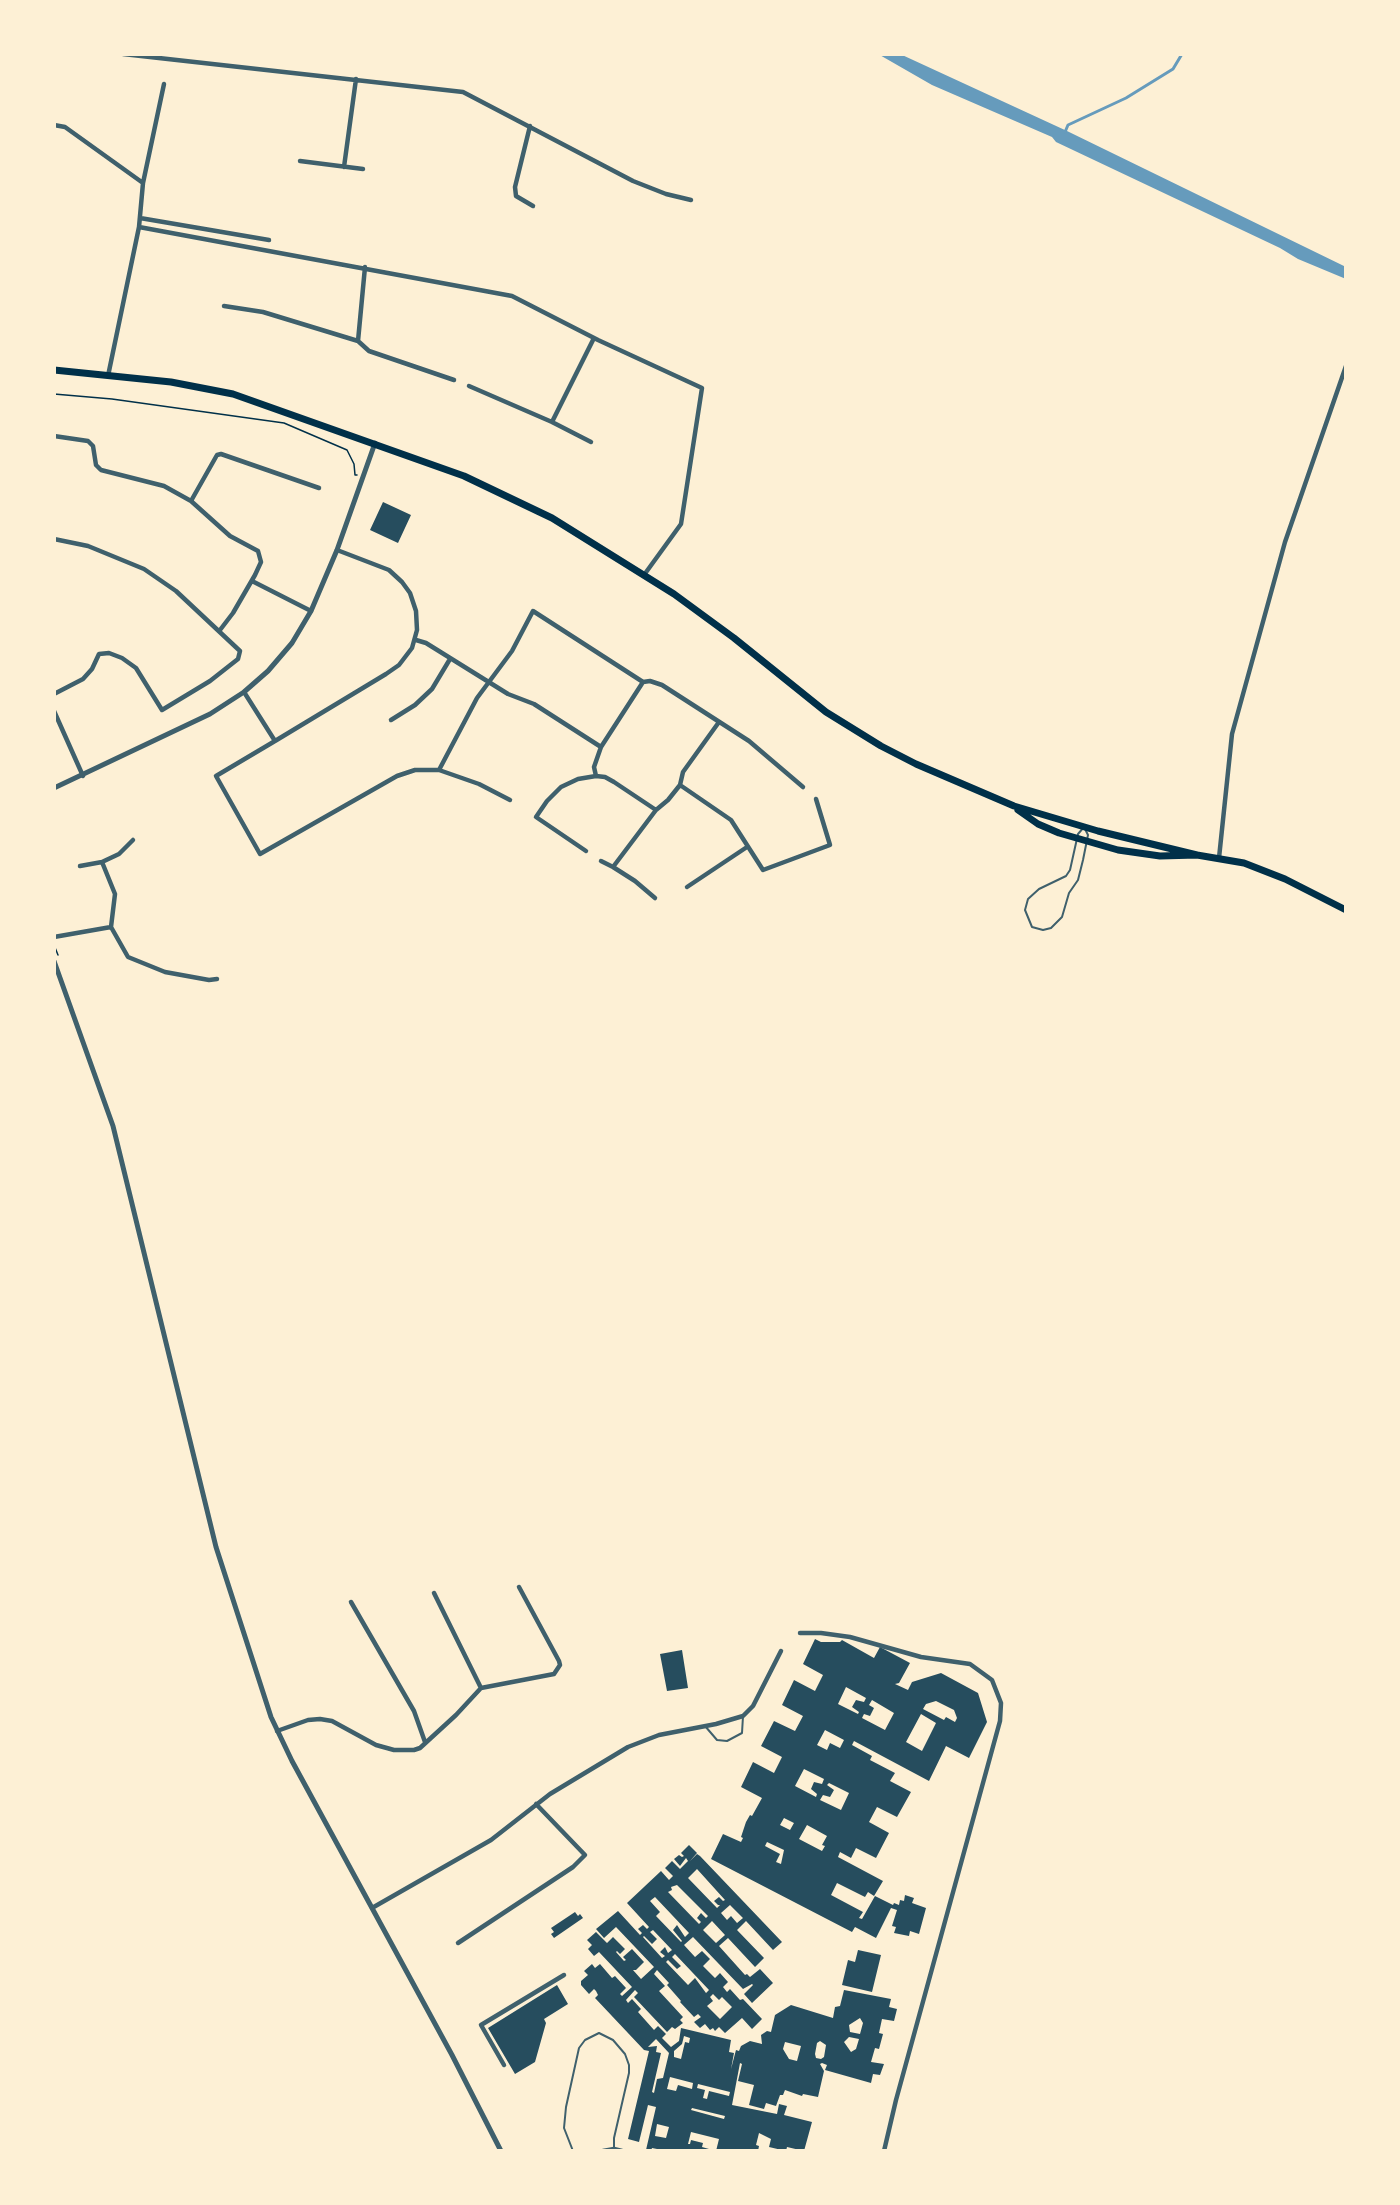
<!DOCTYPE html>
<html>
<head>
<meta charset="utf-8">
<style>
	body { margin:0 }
	#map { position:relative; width:1400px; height:2205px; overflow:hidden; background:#fdf0d5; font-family:Poppins,sans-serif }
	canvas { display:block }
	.frame { position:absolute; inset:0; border:56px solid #fdf0d5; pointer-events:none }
</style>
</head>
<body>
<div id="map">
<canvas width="1400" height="2205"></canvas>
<div class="frame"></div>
</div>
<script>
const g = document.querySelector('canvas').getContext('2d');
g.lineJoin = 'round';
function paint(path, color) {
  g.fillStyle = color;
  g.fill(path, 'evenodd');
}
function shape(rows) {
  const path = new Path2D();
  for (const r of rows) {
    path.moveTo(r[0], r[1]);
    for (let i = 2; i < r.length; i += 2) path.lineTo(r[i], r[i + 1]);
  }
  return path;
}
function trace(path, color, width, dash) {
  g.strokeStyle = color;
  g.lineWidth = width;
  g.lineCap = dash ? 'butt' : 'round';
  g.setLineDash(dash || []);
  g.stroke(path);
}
paint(shape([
	[878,54,900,54,1067,131,1346,267,1346,279,1298,259,1280,248,1056,142,1052,137,932,85]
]), '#669bbc');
trace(shape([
	[1065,132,1068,125,1126,98,1173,69,1182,54]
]), '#669bbc', 3);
paint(shape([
	[383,502,411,515,398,543,370,530],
	[815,1639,821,1642,840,1642,842,1640,874,1658,880,1647,910,1663,899,1683,895,1684,908,1690,912,1682,941,1673,978,1693,987,1722,969,1758,946,1746,929,1781,854,1741,852,1745,872,1756,870,1760,895,1773,890,1781,911,1792,897,1817,877,1807,869,1822,889,1833,876,1858,856,1848,851,1858,840,1852,838,1857,883,1881,874,1896,868,1892,865,1897,837,1883,831,1895,863,1912,859,1918,862,1919,875,1896,893,1905,894,1903,899,1905,900,1900,904,1901,905,1895,914,1898,912,1903,926,1908,919,1934,910,1931,909,1936,894,1933,896,1927,892,1926,897,1910,891,1908,876,1938,855,1927,852,1932,711,1859,723,1834,741,1842,743,1838,741,1837,746,1822,750,1815,752,1816,762,1798,741,1787,753,1762,774,1773,782,1757,761,1746,774,1721,795,1731,803,1716,782,1705,794,1680,815,1691,823,1675,803,1664],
	[846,1687,866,1698,864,1702,856,1700,852,1707,859,1712,858,1714,838,1704],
	[872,1700,894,1713,885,1730,862,1718,864,1714,870,1716,874,1708,869,1705],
	[936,1701,954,1710,957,1718,955,1722,946,1717,944,1720,923,1709,926,1704],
	[921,1714,936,1723,922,1751,906,1742],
	[825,1730,844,1740,840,1748,830,1743,827,1750,817,1745],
	[804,1769,824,1779,822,1784,814,1782,811,1789,817,1794,816,1797,795,1786],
	[829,1783,849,1793,841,1810,820,1800,823,1795,830,1797,834,1790,827,1785],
	[784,1818,794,1823,790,1830,780,1825],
	[807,1825,827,1836,822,1845,825,1846,822,1851,799,1839],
	[767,1842,784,1850,781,1864,776,1862,780,1854,765,1846],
	[682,1650,688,1688,667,1691,660,1654],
	[689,1845,697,1853,690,1861,697,1854,700,1856,782,1942,773,1950,746,1921,737,1930,764,1958,755,1967,728,1938,719,1946,745,1975,747,1974,750,1977,760,1969,773,1983,752,2003,744,1994,753,1985,752,1984,743,1989,693,1937,684,1945,695,1957,702,1951,710,1959,703,1966,715,1978,720,1973,728,1982,723,1987,727,1992,730,1989,740,2000,743,1999,762,2019,752,2029,742,2018,725,2033,719,2027,715,2031,713,2028,710,2030,705,2024,700,2028,694,2022,701,2017,698,2014,694,2017,680,2002,681,2001,667,1985,669,1983,657,1970,654,1974,665,1986,659,1991,683,2017,680,2020,683,2023,675,2029,672,2027,667,2032,634,1997,638,1993,635,1990,626,2000,628,2003,632,1999,641,2009,638,2012,654,2030,658,2026,666,2034,662,2038,671,2047,679,2041,681,2028,731,2040,729,2052,734,2053,731,2069,736,2050,739,2051,741,2046,750,2041,762,2044,761,2035,767,2031,771,2032,775,2015,791,2005,833,2018,835,2007,840,2006,844,1990,891,1999,889,2007,897,2009,894,2021,882,2019,879,2033,883,2034,879,2049,875,2048,871,2062,884,2064,880,2075,873,2074,871,2083,825,2070,827,2065,822,2063,820,2064,824,2071,818,2097,803,2094,802,2096,785,2090,783,2095,780,2095,776,2106,766,2103,764,2109,749,2105,754,2085,738,2081,742,2064,740,2063,732,2105,777,2114,779,2104,787,2106,784,2115,812,2122,804,2151,787,2147,786,2151,769,2147,771,2139,759,2133,756,2145,759,2146,758,2151,716,2151,719,2139,691,2132,688,2144,690,2144,691,2140,703,2143,702,2147,716,2151,667,2151,652,2148,651,2151,646,2150,656,2107,648,2105,639,2142,628,2139,649,2051,644,2050,595,1998,598,1995,596,1991,594,1989,589,1994,581,1985,581,1981,588,1975,584,1971,592,1964,595,1968,600,1964,612,1978,615,1976,626,1988,620,1994,622,1996,632,1987,599,1952,594,1956,588,1949,592,1945,587,1940,596,1932,607,1943,613,1937,625,1949,620,1954,617,1951,616,1952,624,1961,626,1960,623,1957,632,1949,644,1962,636,1970,633,1970,641,1979,654,1967,616,1927,604,1938,596,1929,618,1911,640,1935,642,1933,638,1929,643,1925,647,1929,649,1927,627,1903,661,1871,669,1880,673,1876,665,1868,672,1861,680,1869,688,1861,686,1858,680,1866,674,1859,679,1855,682,1857,684,1856,681,1853],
	[697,1869,725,1900,723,1901,719,1897,714,1901,718,1905,720,1905,717,1908,688,1878],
	[677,1885,708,1916,706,1918,701,1913,697,1918,701,1922,699,1924,668,1892,672,1890,671,1887],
	[655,1897,689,1933,685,1937,677,1925,673,1930,682,1941,681,1942,656,1916,660,1912,650,1901],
	[730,1905,743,1918,737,1923,731,1916,727,1920,721,1913],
	[712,1921,725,1935,716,1943,703,1930],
	[653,1930,672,1950,668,1953,665,1947,660,1952,665,1956,662,1958,643,1937,644,1936,652,1944,657,1939,650,1932],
	[675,1954,709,1990,706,1993,695,1978,688,1985,666,1962,668,1960,677,1969,681,1966,672,1957],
	[713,1994,719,2000,722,1997,732,2007,720,2019,707,2006,713,2001,710,1997],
	[860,2018,863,2023,860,2034,850,2032,849,2025],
	[684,2036,690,2038,689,2043,685,2042,681,2059,674,2057,674,2051,682,2044],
	[849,2037,859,2039,856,2049,851,2052,844,2042],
	[656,2039,669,2053,663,2078,657,2079,654,2093,652,2092,661,2053,656,2052,657,2046,648,2047],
	[820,2041,826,2045,824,2057,821,2059,816,2058,815,2054,817,2043],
	[785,2042,801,2046,797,2061,789,2059,783,2049],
	[670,2077,693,2083,692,2089,678,2085,676,2091,667,2089],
	[698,2084,730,2092,729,2096,709,2091,707,2099,703,2098,705,2090,697,2088],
	[692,2108,725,2116,724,2119,691,2110],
	[657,2124,669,2127,666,2138,655,2136],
	[575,1912,578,1916,580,1914,583,1918,554,1938,551,1934,554,1932,551,1928],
	[858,1950,881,1955,872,1992,842,1985,848,1960,855,1962],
	[557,1985,568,2004,544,2019,546,2023,535,2062,515,2074,488,2028]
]), '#264d5e');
trace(shape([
	[54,394,112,399,284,423,347,450,354,464,355,475,357,475],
	[54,945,58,955]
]), '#003049', 1.5);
trace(shape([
	[1084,827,1088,835,1083,860,1078,880,1069,893,1062,917,1051,928,1043,930,1032,927,1025,910,1028,899,1039,889,1066,876,1070,870,1078,834,1084,827],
	[705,1726,717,1740,727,1741,742,1733,743,1716],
	[573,2151,564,2128,566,2107,579,2048,585,2040,599,2033,613,2040,625,2054,629,2065,629,2073,614,2138,614,2149]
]), '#3f606c', 2);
trace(shape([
	[123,54,463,92,633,181,666,194,691,200],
	[54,125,65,127,143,183],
	[530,126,515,187,516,196,533,206],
	[300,161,363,169],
	[344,167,356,79],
	[140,218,269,240],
	[139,227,512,296,598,340,702,388,681,524,644,575],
	[224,306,263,312,358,341,365,267],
	[358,341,369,351,454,380],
	[108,376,139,227,143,183,164,84],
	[469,386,552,422,591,442],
	[552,422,594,338],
	[54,436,88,441,93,446,96,465,101,470,164,486,191,501,230,536,258,551,261,562,255,575,233,613,220,630],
	[191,501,217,455,221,454,319,488],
	[54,539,88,546,144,569,176,591,240,651,238,659,210,681,162,710,136,668,122,658,109,653,99,654,92,669,83,679,54,694],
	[252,581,311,611],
	[416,640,426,643,508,694,534,704,601,747],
	[643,682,650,681,662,685,749,741,803,787],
	[244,692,275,741,386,674,399,665,412,648,417,630,416,611,410,593,402,582,389,570,337,550],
	[54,711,83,776],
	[391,720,415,705,432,689,450,659],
	[275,741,216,776,260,854,397,776,415,770,439,770,477,698,512,651,533,611,643,682],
	[439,770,479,784,510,800],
	[596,776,605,777,614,782,656,810,613,867,635,881,655,898],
	[680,785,731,820,763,870,830,845,816,799],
	[656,810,668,800,680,785,683,772,719,722],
	[586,851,536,817,547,801,561,787,578,779,596,776,594,767,601,747,643,682],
	[1219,858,1232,734,1285,542,1346,366],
	[601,861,613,867],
	[102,862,119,854,133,840],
	[80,866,102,862,115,894,111,927,128,957,165,972,209,980,217,979],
	[687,887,747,847],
	[54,937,111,927],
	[434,1593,481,1688],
	[351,1602,414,1711,425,1742],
	[800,1633,821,1633,850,1637,921,1657,970,1664,992,1680,1001,1703,1000,1721,896,2100,884,2151],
	[277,1731,308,1720,320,1719,332,1721,376,1745,394,1750,414,1750,420,1748,456,1715,481,1688,554,1674,560,1665,559,1661,519,1587],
	[372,1908,491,1840,550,1794,628,1747,659,1735,716,1724,743,1716,753,1706,781,1651],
	[458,1943,573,1867,585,1855,536,1804],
	[504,2065,481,2025,564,1975],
	[603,2151,614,2149,622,2151]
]), '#3f606c', 4.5);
trace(shape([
	[54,788,210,714,244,692,268,671,292,643,311,611,337,550,375,443],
	[54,961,113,1126,216,1547,271,1717,292,1761,452,2055,501,2151]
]), '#3f606c', 5);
trace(shape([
	[54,370,171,382,233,394,464,476,552,518,674,594,734,638,826,712,881,746,916,764,1014,806,1098,831,1197,855],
	[1018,810,1038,824,1059,833,1118,850,1160,856,1197,855,1244,863,1285,879,1346,910]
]), '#003049', 7);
</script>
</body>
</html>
